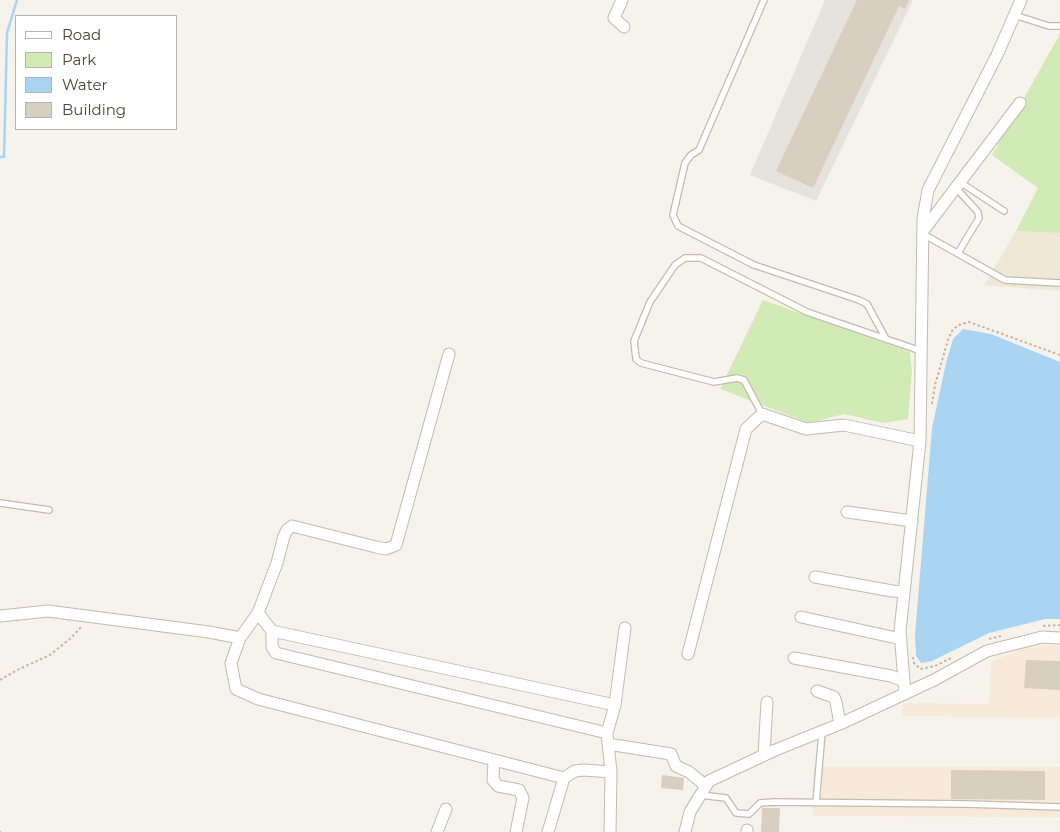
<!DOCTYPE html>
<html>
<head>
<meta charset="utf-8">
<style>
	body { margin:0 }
	#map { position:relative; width:1060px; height:832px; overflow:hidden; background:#f6f3ec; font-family:Montserrat,sans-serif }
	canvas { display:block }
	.legend { position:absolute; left:15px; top:15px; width:162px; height:115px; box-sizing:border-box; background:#fff; border:1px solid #b7b4b0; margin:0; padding:6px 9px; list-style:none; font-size:15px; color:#4b4439 }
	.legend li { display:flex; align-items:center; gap:10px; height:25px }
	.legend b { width:25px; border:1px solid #b7b4b0 }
</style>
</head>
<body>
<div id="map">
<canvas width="1060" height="832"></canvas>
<ul class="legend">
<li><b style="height:6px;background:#fff"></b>Road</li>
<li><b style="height:14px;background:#d2eab5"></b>Park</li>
<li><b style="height:14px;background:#a9d4f2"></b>Water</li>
<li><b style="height:14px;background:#d8cfc1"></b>Building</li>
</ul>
</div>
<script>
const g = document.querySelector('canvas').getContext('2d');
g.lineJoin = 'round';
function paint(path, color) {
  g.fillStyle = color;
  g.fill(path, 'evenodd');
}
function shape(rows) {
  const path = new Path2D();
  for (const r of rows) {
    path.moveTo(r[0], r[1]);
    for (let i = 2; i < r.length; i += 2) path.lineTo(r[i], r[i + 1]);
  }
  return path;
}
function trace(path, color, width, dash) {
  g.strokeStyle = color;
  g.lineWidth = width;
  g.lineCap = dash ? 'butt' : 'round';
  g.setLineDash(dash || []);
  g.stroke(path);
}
paint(shape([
	[1060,645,1060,718,902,716,903,703,989,704,991,662,1029,646],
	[813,767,1060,767,1060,817,813,816]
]), '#f7ead8');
paint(shape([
	[825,0,913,0,816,201,750,175]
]), '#e6e2dd');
paint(shape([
	[1016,231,1060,233,1060,291,984,285]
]), '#efe8d6');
paint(shape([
	[1060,34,1060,233,1016,231,1038,188,992,155],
	[763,300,910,352,912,371,908,419,883,423,844,414,809,423,720,389]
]), '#d2eab5');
paint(shape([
	[963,329,991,334,1060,362,1060,619,1045,619,989,633,932,661,921,663,916,656,915,635,932,428,946,363,953,339]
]), '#a9d4f2');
trace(shape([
	[0,157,4,157,7,33,17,0]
]), '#a9d4f2', 2.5);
paint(shape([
	[857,0,909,0,905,9,899,6,813,188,776,171],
	[1026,660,1060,661,1060,690,1024,688],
	[951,770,1045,771,1045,800,951,799],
	[662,775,684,778,683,790,661,788],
	[762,808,780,808,779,832,761,832]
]), '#d8cfc1');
const service = shape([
	[764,0,699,150,691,155,685,163,673,215,678,226,754,265,859,300,867,304,886,339],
	[1014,15,1049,26,1060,26],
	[960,182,1004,211],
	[956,188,978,212,979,218,958,253],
	[923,234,1005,280,1060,283],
	[762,414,744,380,737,378,714,382,641,363,636,359,634,341,650,302,675,265,685,258,701,258,807,312,921,351],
	[0,503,49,510],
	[700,795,726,798,736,813,749,814,760,803,774,802,967,804,1060,807],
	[816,803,822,732]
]);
const minor = shape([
	[622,0,614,18,624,27],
	[923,231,1020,103],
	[847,512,912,521],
	[815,577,892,591,904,592],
	[258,613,272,631,272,647,276,653,607,733],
	[0,616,48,611,209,632,240,638,231,663,236,689,258,699,564,778,548,832],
	[801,617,901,639],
	[272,631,615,705],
	[240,638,258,613,277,563,284,536,287,530,292,526,376,547,386,549,396,545,449,354],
	[688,654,746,429,762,414,806,429,844,425,920,441],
	[794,658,891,676,904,681],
	[817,691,834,697,836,702,840,724],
	[905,694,900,631,920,441,923,219,928,190,997,55,1021,0],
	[608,744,671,754,676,766,689,772,706,786],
	[764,755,767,702],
	[494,760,493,780,498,786,519,790,523,798,516,832],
	[564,778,575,771,584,770,611,772],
	[437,832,446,809],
	[610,832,611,772,607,733,615,705,625,628],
	[685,832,690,812,709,781,773,751,840,724,934,680,987,651,1042,637,1060,638],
	[747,832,747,830]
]);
trace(service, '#c2bbae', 8);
trace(minor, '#c2bbae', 13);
trace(shape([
	[932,404,935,385,948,340,953,329,961,324,969,322,1060,355],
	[1043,626,1060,625],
	[989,639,1001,636],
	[913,657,914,663,920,669,935,666,951,658],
	[0,680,17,670,50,655,71,638,82,626],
	[0,832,1,832]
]), '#c4b79f', 2, [2.5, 2.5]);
trace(service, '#fff', 5.5);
trace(minor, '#fff', 11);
</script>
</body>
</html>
